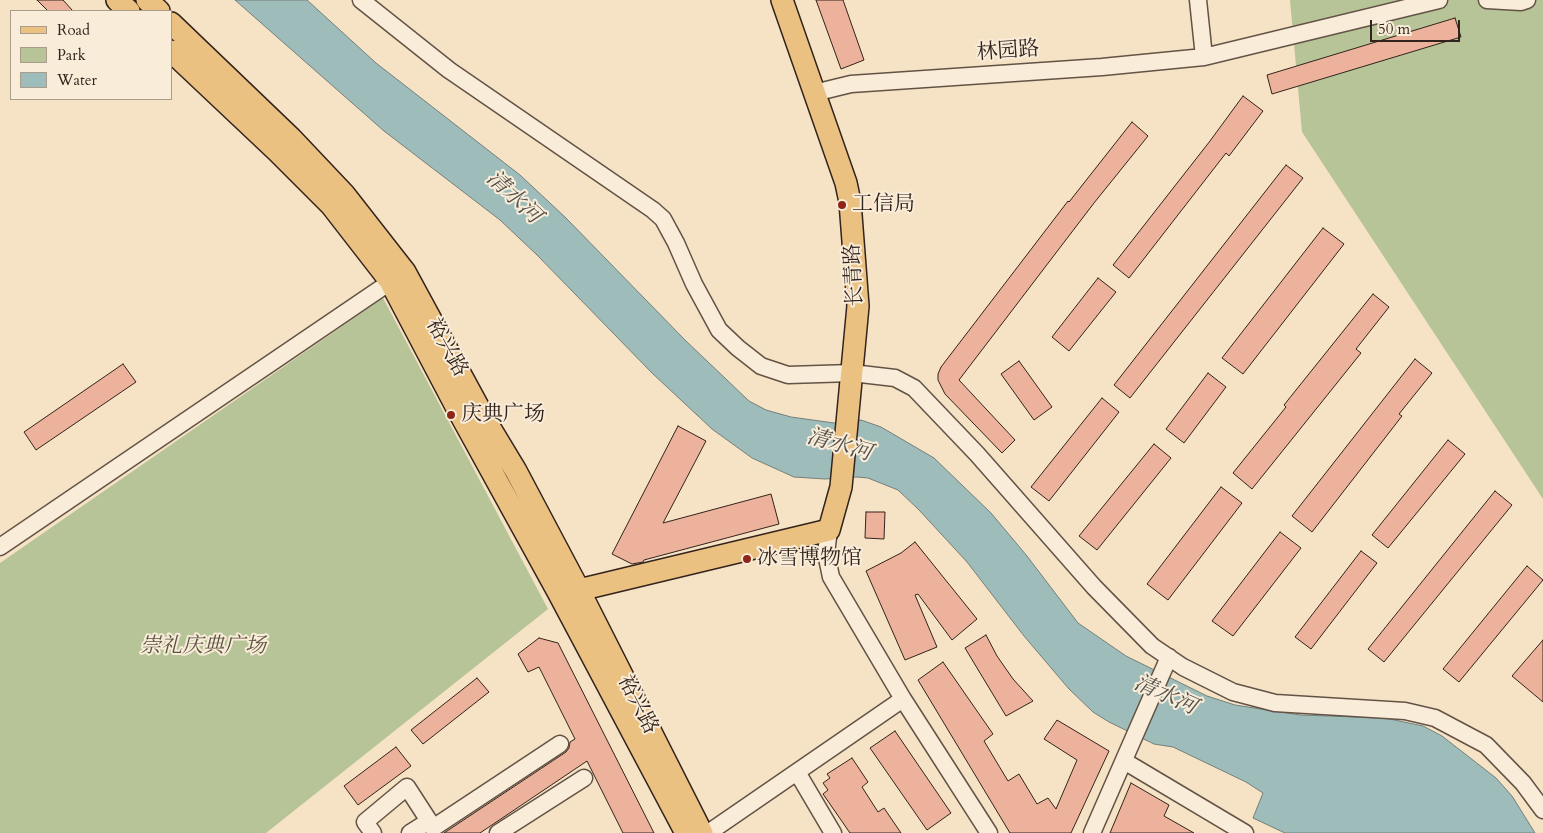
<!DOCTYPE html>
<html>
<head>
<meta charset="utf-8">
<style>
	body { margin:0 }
	#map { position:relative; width:1543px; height:833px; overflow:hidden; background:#f6e2c4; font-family:Cardo,serif }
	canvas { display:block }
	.legend { position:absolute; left:10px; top:10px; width:162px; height:90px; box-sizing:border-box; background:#f9ecd9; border:1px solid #a99c8d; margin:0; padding:6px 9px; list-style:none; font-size:15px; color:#32231c }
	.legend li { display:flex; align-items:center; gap:10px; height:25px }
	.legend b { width:25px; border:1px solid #a99c8d }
	.scale { position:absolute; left:1370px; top:20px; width:90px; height:22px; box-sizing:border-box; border:2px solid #32231c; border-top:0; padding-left:6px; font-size:15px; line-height:18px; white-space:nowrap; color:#32231c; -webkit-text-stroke:4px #f9ecd9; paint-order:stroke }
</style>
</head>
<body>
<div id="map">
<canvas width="1543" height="833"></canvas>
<ul class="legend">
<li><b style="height:6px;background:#ebc182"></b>Road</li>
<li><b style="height:14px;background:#b7c498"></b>Park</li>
<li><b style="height:14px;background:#9ebdba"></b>Water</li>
</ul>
<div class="scale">50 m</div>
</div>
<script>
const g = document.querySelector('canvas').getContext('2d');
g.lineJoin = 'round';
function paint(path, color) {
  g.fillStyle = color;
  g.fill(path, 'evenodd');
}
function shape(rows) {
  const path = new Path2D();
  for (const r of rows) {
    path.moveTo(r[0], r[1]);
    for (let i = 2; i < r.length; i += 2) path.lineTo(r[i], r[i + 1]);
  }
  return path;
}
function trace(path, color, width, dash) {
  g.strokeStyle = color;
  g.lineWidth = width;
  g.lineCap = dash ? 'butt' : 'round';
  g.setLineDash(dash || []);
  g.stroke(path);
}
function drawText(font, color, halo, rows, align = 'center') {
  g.font = font + ' Cardo,"Noto Serif SC",serif';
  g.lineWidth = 4;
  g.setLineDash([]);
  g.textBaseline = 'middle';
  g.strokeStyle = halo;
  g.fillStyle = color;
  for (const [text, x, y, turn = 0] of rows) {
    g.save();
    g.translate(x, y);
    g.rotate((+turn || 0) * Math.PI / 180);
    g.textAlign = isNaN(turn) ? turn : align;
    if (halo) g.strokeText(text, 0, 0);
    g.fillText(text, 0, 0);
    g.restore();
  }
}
paint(shape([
	[1290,0,1543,0,1543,499,1302,132],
	[383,298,548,609,266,833,0,833,0,563]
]), '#b7c498');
const water = shape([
	[235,0,307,0,376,63,520,175,566,218,685,340,749,401,766,410,791,417,834,423,861,420,881,427,934,458,991,513,1027,556,1078,623,1126,656,1207,696,1235,705,1300,715,1385,718,1423,726,1442,736,1496,778,1512,796,1535,833,1285,833,1253,818,1263,793,1246,782,1173,747,1154,744,1109,722,1093,712,1069,689,1024,636,967,562,919,510,898,490,868,478,857,477,825,479,794,477,752,458,712,429,652,373,537,255,500,220,384,131,235,0]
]);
paint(water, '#9ebdba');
trace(water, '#737f7b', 1);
const building = shape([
	[37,0,63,0,73,11,48,11,37,0],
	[816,0,843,0,864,60,841,69,816,0],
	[1455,18,1461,37,1272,94,1267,75,1455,18],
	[1243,96,1263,111,1229,156,1226,153,1129,278,1113,265,1210,141,1243,96],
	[1132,122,1148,136,1094,203,959,380,1015,440,1002,453,945,394,938,380,938,374,941,367,1068,201,1069,202,1132,122],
	[1286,165,1303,178,1130,398,1114,385,1286,165],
	[1323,228,1344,244,1243,374,1222,358,1323,228],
	[1098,278,1116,292,1069,351,1052,337,1098,278],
	[1373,294,1389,307,1356,349,1361,353,1252,489,1233,473,1286,407,1284,405,1373,294],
	[1415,359,1432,373,1399,414,1402,416,1312,532,1292,516,1415,359],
	[1019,361,1052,407,1034,420,1001,374,1019,361],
	[123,364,136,382,36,450,24,432,123,364],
	[1208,373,1226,387,1184,443,1166,429,1208,373],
	[1102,398,1119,412,1049,501,1031,487,1102,398],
	[678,426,706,441,663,523,771,494,779,524,644,560,643,562,632,564,612,554,678,426],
	[1448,440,1465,454,1388,548,1372,535,1448,440],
	[1154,444,1171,458,1097,550,1079,536,1154,444],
	[1221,487,1242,503,1168,600,1147,584,1221,487],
	[1495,491,1512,505,1384,662,1368,649,1495,491],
	[866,512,885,512,884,539,865,538,866,512],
	[1280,532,1301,548,1233,636,1212,621,1280,532],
	[915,542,977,619,952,640,918,594,915,595,937,647,905,660,866,571,901,553,915,542],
	[1361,551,1377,563,1311,649,1295,637,1361,551],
	[1527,566,1543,580,1459,682,1443,669,1527,566],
	[986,635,997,656,1013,679,1033,701,1006,716,965,648,986,635],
	[539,638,558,643,654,833,623,833,587,761,480,833,444,833,566,752,569,748,570,742,575,739,539,667,528,672,518,654,539,638],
	[1543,640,1543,702,1512,676,1543,640],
	[943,662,993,734,984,741,1008,781,1019,774,1037,804,1048,798,1056,809,1077,760,1044,739,1057,720,1109,751,1071,833,1010,833,918,680,943,662],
	[477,678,489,692,423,744,411,730,477,678],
	[895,731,951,813,927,830,870,748,895,731],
	[396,747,411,766,358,805,344,786,396,747],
	[852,758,868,782,862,787,878,812,884,808,901,833,850,833,823,794,828,790,823,783,830,778,827,774,852,758],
	[1131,783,1169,805,1164,816,1194,833,1110,833,1131,783]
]);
paint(building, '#edb29b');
trace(building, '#32231c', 1);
const minor = shape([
	[361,0,449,70,653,210,663,219,676,243,694,284,719,330,738,348,761,366,788,375,852,373,895,378,914,388,977,454,1094,587,1152,646,1183,667,1233,692,1275,703,1405,711,1435,718,1486,745,1523,783,1543,810],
	[1198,0,1204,57],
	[1487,0,1521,2,1527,0],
	[814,93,851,84,1102,67,1204,57,1439,0],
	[829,530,826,553,831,577,903,699,989,833],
	[0,547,399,276],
	[1124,761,1245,833],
	[797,772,833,833],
	[429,821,433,828,560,744],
	[373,833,365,822,407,787,429,821,410,833],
	[498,833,584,778],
	[708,833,903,699],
	[1092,833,1169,657]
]);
const major = shape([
	[117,0,129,11],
	[147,0,159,11],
	[171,23,291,138,344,194,405,272,487,423,516,471,579,590,702,833],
	[171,51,277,151,331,205,390,281,459,412,558,592,686,833],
	[579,590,829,530,841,487,858,306,850,202,846,183,782,0]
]);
trace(minor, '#635346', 19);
trace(major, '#32231c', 24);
trace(minor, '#f9ecd9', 16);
trace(major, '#ebc182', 21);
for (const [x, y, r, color] of [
	[842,205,5,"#8f2418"],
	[451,415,5,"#8f2418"],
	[747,559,5,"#8f2418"]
]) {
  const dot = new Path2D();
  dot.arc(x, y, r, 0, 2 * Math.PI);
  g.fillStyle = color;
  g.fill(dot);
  trace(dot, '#f9ecd9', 2);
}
drawText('21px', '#32231c', '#f9ecd9', [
	["林园路",1008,52,-4],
	["长青路",855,275,-93],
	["裕兴路",446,348,61],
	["裕兴路",637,705,63]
]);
drawText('21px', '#32231c', '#f9ecd9', [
	["工信局",852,205],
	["庆典广场",461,415],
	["冰雪博物馆",757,559]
], 'left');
drawText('italic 21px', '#5a5341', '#f9ecd9', [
	["崇礼庆典广场",203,647]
]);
drawText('italic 22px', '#52514b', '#f9ecd9', [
	["清水河",513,198,43],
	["清水河",839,446,16],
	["清水河",1165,696,24]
]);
</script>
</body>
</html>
